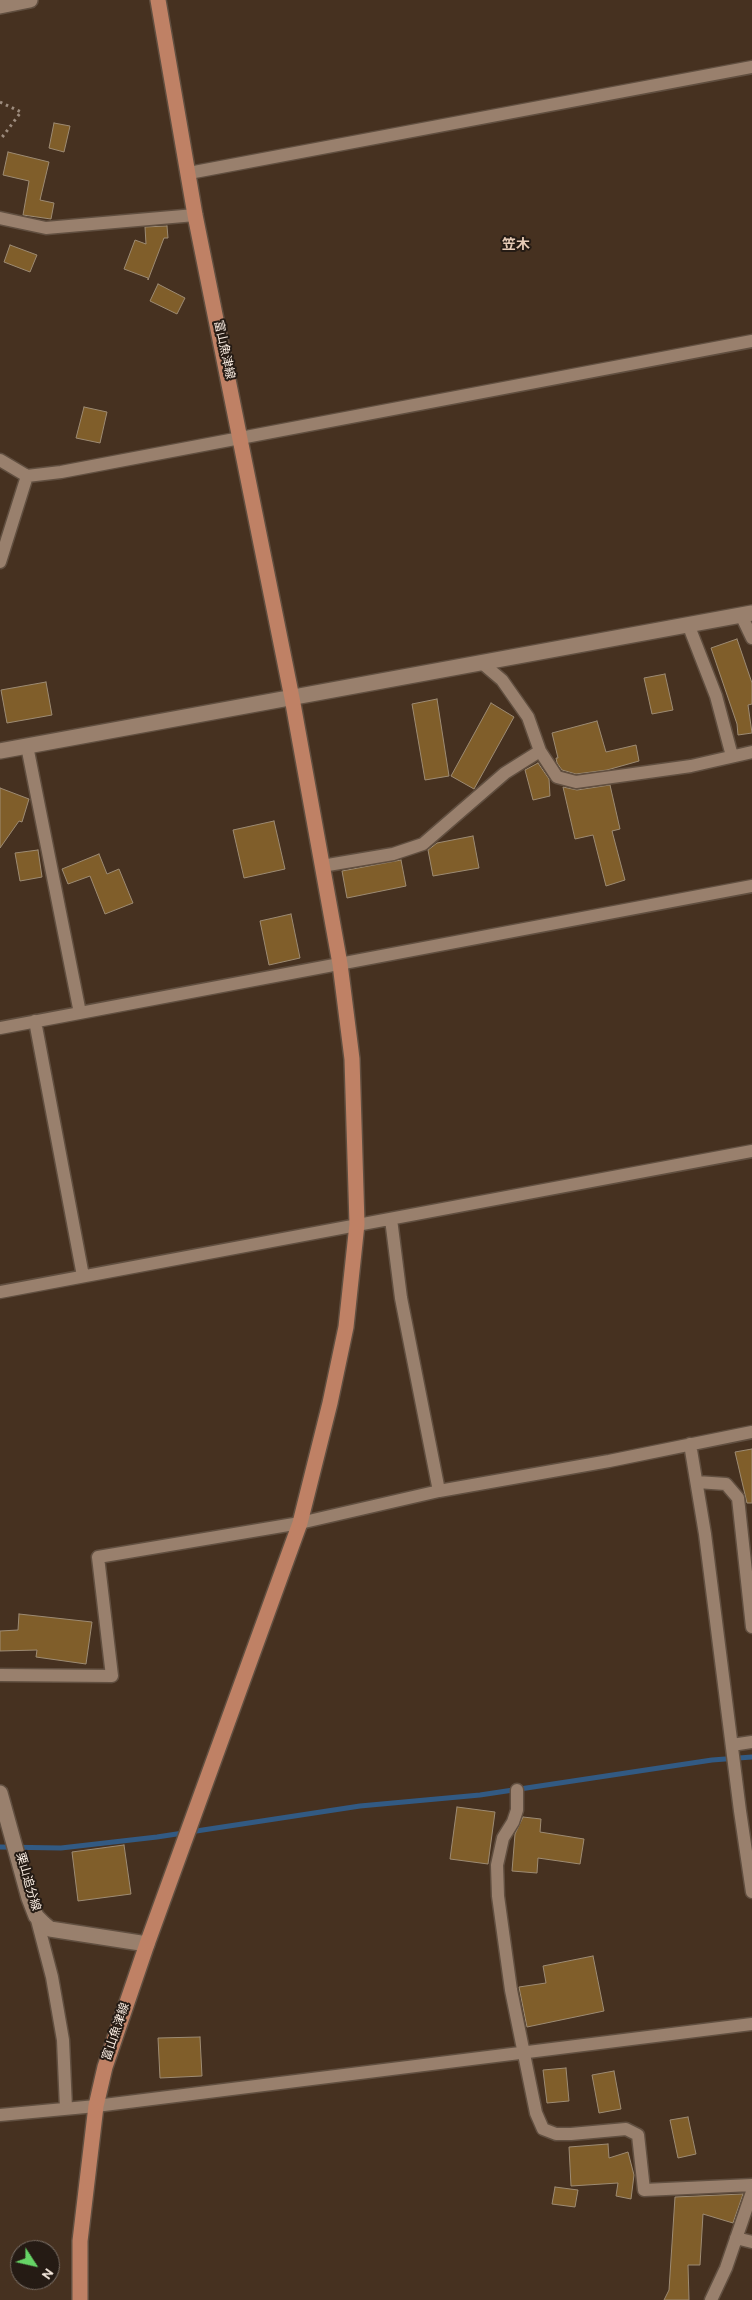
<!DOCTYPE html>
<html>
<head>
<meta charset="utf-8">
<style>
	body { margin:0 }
	#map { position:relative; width:752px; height:2300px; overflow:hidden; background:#463120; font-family:Overpass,sans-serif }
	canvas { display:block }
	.north { position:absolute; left:10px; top:2240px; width:50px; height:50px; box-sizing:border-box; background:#251b14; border:1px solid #7a6f66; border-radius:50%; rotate:125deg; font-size:14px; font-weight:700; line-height:20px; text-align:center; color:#f9ece1 }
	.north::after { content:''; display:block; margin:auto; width:18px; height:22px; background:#66d466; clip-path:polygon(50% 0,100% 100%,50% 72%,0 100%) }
</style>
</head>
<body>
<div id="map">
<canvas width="752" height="2300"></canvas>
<div class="north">N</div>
</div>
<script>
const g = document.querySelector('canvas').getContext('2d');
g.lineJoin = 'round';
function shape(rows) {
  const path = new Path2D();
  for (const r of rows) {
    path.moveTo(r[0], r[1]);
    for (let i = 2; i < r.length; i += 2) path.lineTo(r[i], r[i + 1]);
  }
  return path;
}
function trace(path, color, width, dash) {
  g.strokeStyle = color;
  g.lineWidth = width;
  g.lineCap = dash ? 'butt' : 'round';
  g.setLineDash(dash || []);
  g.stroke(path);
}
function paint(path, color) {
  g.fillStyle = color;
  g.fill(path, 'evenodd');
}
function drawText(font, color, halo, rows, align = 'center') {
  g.font = font + ' Overpass,"Noto Sans JP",sans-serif';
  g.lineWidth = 4;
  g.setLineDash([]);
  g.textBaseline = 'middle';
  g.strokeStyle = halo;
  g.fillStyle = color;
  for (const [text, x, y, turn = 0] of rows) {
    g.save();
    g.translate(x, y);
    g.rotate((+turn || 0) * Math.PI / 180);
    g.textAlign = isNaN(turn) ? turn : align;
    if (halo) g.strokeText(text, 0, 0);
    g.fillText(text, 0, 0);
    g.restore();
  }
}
trace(shape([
	[0,1847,61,1848,157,1837,360,1806,480,1795,712,1760,752,1757]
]), '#325a83', 5);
const building = shape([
	[54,123,70,126,64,152,49,148,54,123],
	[8,152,49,162,40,200,54,203,51,219,23,215,29,181,3,175,8,152],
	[167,226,168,238,164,238,148,280,148,278,124,269,135,240,146,244,145,227,167,226],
	[10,245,37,255,30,272,4,262,10,245],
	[158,284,185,298,177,314,150,301,158,284],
	[84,407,107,412,100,443,76,438,84,407],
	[737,639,752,683,752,704,748,705,752,733,738,735,737,724,711,648,737,639],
	[665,674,673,710,652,714,644,678,665,674],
	[46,682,52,715,7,723,1,690,46,682],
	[437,699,449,776,425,780,412,704,437,699],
	[491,703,514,717,474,789,451,776,491,703],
	[597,721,606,752,636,745,639,761,607,770,576,774,562,770,557,763,556,758,558,758,552,733,597,721],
	[538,763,549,779,550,796,533,800,525,770,538,763],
	[610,785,620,829,612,831,625,880,606,886,593,835,575,839,563,787,577,790,610,785],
	[0,788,29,799,22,822,19,821,0,848,0,788],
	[274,821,285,869,244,878,233,830,274,821],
	[473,836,479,868,433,876,428,850,437,843,473,836],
	[38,850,42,877,20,881,15,853,38,850],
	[99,854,107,874,119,869,133,903,105,914,90,876,68,884,62,869,99,854],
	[401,860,406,886,347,898,342,871,401,860],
	[291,914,300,958,269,965,260,921,291,914],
	[752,1449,752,1503,747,1503,735,1452,752,1449],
	[19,1614,92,1622,86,1664,36,1657,37,1650,0,1651,0,1631,18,1630,19,1614],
	[457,1807,495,1812,488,1864,450,1859,457,1807],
	[523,1817,541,1819,540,1832,584,1839,580,1864,538,1858,537,1873,512,1871,515,1834,523,1817],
	[124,1845,131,1894,78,1901,72,1852,124,1845],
	[593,1956,604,2011,527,2027,519,1987,546,1983,543,1966,593,1956],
	[200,2037,202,2076,160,2078,158,2038,200,2037],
	[566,2068,569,2101,547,2103,543,2070,566,2068],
	[614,2071,621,2109,599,2113,592,2075,614,2071],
	[688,2117,696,2154,678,2158,670,2120,688,2117],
	[608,2144,609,2158,628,2152,634,2175,631,2199,616,2196,618,2183,571,2186,569,2147,608,2144],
	[555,2187,578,2190,575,2207,552,2204,555,2187],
	[743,2194,733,2223,703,2214,700,2265,688,2265,689,2300,664,2300,669,2290,675,2197,743,2194]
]);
paint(building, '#805e2a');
trace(building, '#9d8b73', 1);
const street = shape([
	[189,173,752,67],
	[0,218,46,228,195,215],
	[0,460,27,476,61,472,752,341],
	[0,562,27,476],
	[741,615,752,638],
	[688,624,716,696,732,756],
	[482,663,502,680,528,717,540,751,557,777,576,782,691,766,752,752],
	[27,746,80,1013],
	[322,866,393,854,423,844,505,773,540,751],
	[35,1021,83,1276],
	[0,1028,752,886],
	[391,1219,401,1298,439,1491],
	[0,1292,752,1151],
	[690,1444,705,1534,740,1811,752,1892],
	[697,1482,726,1484,738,1498,752,1627],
	[0,1675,112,1676,98,1557,300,1523,439,1491,609,1461,752,1432],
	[732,1745,752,1742],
	[517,1790,517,1810,513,1822,503,1838,497,1865,498,1896,511,1990,536,2113,543,2129,556,2134,571,2134,626,2129,638,2135,644,2190,752,2185],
	[36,1916,52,1977,63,2040,66,2108],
	[0,2115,96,2106,752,2024],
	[736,2238,752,2242],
	[711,2300,726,2268,752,2192]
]);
const secondary = shape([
	[0,6,30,0],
	[0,751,752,613],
	[0,1793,29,1898,36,1916,44,1924,50,1929,147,1944]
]);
const primary = shape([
	[80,2300,80,2241,96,2106,105,2067,147,1944,300,1523,330,1403,346,1327,357,1224,352,1059,340,964,292,698,195,215,158,0]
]);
trace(street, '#614f40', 15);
trace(secondary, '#614f40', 18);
trace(primary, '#614f40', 18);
trace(shape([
	[0,102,21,112,0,140]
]), '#9d8c7e', 3, [2.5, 4]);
trace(street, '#99806d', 12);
trace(secondary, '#99806d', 15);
trace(primary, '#bf8165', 15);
drawText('12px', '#f9ece1', '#251b14', [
	["富山魚津線",223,350,78],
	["栗山追分線",27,1882,74],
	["富山魚津線",117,2032,-71]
]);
drawText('bold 14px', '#e7ccb7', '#251b14', [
	["笠木",516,246]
]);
</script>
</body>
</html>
